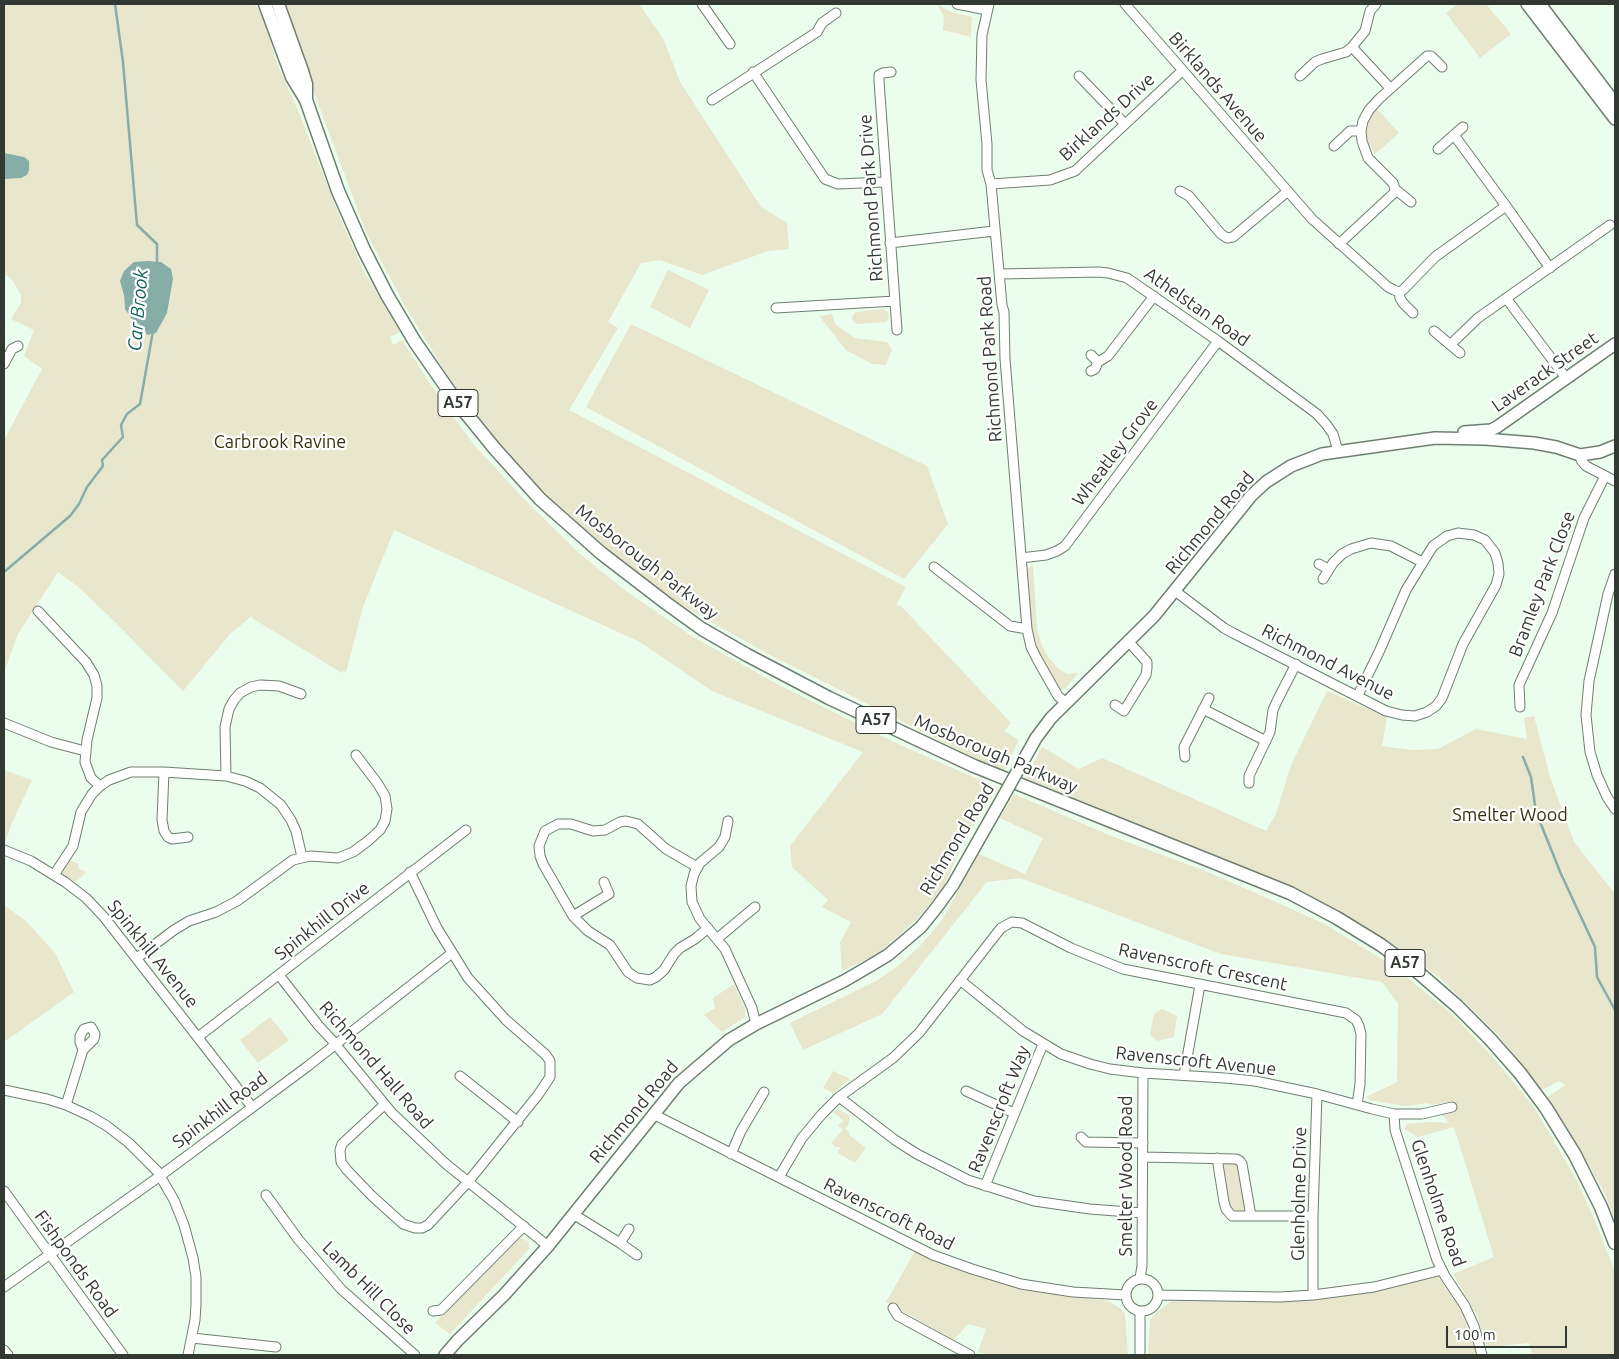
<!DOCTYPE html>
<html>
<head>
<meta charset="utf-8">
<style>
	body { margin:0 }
	#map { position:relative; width:1619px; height:1359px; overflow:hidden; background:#ebfdec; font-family:Ubuntu,sans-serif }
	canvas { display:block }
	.frame { position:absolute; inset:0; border:5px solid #323933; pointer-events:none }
	.scale { position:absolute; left:1446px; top:1326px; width:121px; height:22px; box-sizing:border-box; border:2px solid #323933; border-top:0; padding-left:6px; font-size:15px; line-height:18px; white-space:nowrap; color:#323933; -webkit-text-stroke:4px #fff; paint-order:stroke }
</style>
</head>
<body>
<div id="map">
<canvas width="1619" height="1359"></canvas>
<div class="frame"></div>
<div class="scale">100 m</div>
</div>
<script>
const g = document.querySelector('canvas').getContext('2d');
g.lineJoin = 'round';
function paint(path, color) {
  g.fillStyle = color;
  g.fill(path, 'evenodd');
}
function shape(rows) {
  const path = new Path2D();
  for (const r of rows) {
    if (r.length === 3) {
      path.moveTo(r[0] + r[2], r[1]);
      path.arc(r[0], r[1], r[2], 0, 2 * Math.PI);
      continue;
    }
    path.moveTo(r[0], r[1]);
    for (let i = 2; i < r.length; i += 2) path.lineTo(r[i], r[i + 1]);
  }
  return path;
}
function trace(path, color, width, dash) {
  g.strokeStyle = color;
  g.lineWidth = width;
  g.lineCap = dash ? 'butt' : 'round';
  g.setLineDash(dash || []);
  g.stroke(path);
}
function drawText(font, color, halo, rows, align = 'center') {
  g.font = font + ' Ubuntu,sans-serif';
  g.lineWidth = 4.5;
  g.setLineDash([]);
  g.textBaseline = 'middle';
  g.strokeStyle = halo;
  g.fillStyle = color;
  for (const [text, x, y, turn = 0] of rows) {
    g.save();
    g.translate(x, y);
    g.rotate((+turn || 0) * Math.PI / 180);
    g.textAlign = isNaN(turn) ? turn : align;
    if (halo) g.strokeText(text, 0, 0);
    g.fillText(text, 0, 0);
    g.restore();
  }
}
paint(shape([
	[4,4,254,4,261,12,277,63,297,108,341,220,365,273,400,332,390,337,393,345,402,340,442,402,475,446,524,499,579,553,626,591,690,635,777,684,898,744,998,788,964,841,943,888,918,918,878,954,842,971,840,943,851,922,822,907,828,900,792,867,790,846,863,752,712,691,640,642,394,530,363,607,346,672,343,670,342,673,252,618,253,615,230,634,183,691,112,619,77,586,58,572,18,634,4,672,4,440,42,369,24,356,34,330,11,319,21,303,21,295,11,278,4,274],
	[148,261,161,262,173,279,167,312,156,333,144,328,131,318,125,309,124,295],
	[281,4,639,4,664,40,680,82,761,207,787,223,789,249,768,251,702,275,660,260,641,263,608,322,618,328,569,410,906,587,896,605,901,606,1011,723,1004,731,1019,740,1003,772,770,655,679,604,612,553,548,497,502,446,456,389,405,306,366,232],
	[937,4,951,12,972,17,971,37,943,30,944,16],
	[1458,4,1486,4,1511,34,1480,58,1446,13],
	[1377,109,1399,133,1375,154,1367,139,1367,129,1370,118],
	[668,270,709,290,690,328,650,307],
	[883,309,888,312,889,318,886,322,857,324,852,319,853,315,856,312],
	[832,314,835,324,855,338,887,342,892,350,886,365,872,364,846,350,819,316],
	[631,324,927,466,948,524,904,579,586,407],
	[1033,565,1037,628,1041,643,1048,657,1059,669,1067,674,1078,673,1065,689,1060,690,1053,682,1034,646,1031,629,1028,568],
	[1327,691,1387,717,1382,746,1412,750,1438,749,1476,729,1527,739,1524,718,1534,716,1550,777,1574,842,1615,894,1615,1220,1604,1192,1584,1156,1548,1097,1565,1085,1559,1081,1542,1090,1499,1036,1439,977,1385,938,1310,895,1250,869,1025,778,1042,747,1079,769,1102,758,1266,831,1276,814,1291,765],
	[4,770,32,780,12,823,4,845],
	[1014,794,1109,835,1208,872,1323,923,1393,966,1452,1014,1491,1055,1534,1107,1576,1179,1594,1218,1615,1272,1615,1355,1532,1355,1529,1343,1487,1347,1477,1315,1453,1274,1494,1257,1454,1127,1418,1137,1404,1129,1407,1124,1430,1122,1449,1123,1441,1114,1457,1110,1454,1101,1431,1105,1428,1103,1405,1106,1369,1100,1366,1097,1397,1082,1398,1003,1382,982,1221,954,1020,878,987,882,882,1014,803,1050,790,1023,876,981,898,966,919,947,942,920,979,854,1025,874,1043,838,1000,818],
	[70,860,79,864,78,868,86,872,73,885,63,876,63,869],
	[4,905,26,921,55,953,74,992,7,1040,4,1040],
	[734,984,745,1010,745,1017,722,1032,704,1015,715,1008,713,998],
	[1162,1009,1177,1016,1174,1037,1157,1041,1150,1034,1154,1014],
	[270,1017,289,1040,258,1063,240,1040],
	[833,1071,850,1079,833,1093,823,1088],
	[836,1110,841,1111,850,1116,848,1125,845,1129,850,1133,849,1135,866,1148,855,1163,838,1153,840,1147,836,1147,831,1143,843,1130,838,1125,844,1121,833,1112],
	[1225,1162,1238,1163,1246,1207,1240,1213,1234,1212,1229,1207,1222,1166],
	[518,1238,524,1239,529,1242,529,1249,450,1334,435,1323,505,1249],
	[915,1251,962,1270,1020,1288,1108,1301,1120,1308,1125,1314,1128,1355,989,1355,978,1352,986,1329,968,1324,954,1340,886,1302],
	[1438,1277,1461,1309,1477,1355,1148,1355,1150,1320,1157,1312,1172,1301,1284,1300,1360,1292]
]), '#e8e6cc');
paint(shape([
	[4,153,24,157,29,161,29,170,27,175,21,178,4,179],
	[148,261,161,262,171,269,173,279,167,313,156,333,147,335,144,328,131,318,125,309,124,295,120,281,124,271,134,262]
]), '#87ada9');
trace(shape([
	[115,4,123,62,137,225,157,244,157,263],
	[4,572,70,516,79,504,87,487,103,466,102,460,123,437,121,425,127,414,140,404,153,331],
	[1523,757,1531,777,1536,812,1561,874,1595,947,1597,977,1615,1010]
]), '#87ada9', 2.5);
const minor = shape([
	[702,4,730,44],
	[957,4,987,10],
	[989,4,982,35,981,80,987,144,987,170,991,184,1002,305,1004,312,1005,359,1027,629,1031,647,1037,659,1058,696,1066,703],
	[1125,4,1312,219,1388,287,1394,290,1399,292,1403,290,1435,257,1506,206],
	[1352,47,1390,88],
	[753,72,825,179,838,184,885,182],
	[891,72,883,73,879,75,879,81,897,330],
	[1079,76,1125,124],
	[1300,76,1315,62,1322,59,1346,52,1352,47,1365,31,1370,11,1376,4],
	[712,100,817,32,822,23,836,13],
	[1454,135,1506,206,1550,268],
	[1334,146,1350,131,1361,131],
	[1438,149,1463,127],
	[991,184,1050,180,1075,171,1182,71],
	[1180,191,1189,196,1221,234,1227,238,1233,237,1288,191],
	[1411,202,1395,189,1393,183,1368,158,1362,141,1361,131,1363,121,1369,110,1379,99,1427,56,1431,56,1442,67],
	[890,243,994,231],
	[1339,244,1394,193,1395,189],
	[1000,274,1099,272,1108,273,1127,278,1218,341,1317,414,1326,424,1333,434,1338,451],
	[1399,292,1400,298,1403,303,1413,313],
	[1506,298,1566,378],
	[776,308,895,301],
	[1434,331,1460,353],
	[1450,345,1478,318,1610,225],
	[1091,355,1098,362,1095,369,1091,371],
	[1098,362,1108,356,1154,296],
	[4,364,12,349,18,346],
	[1580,455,1581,460,1586,466,1615,481],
	[1021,558,1046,555,1057,551,1065,546,1218,341],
	[1319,564,1328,569],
	[934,567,1010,626,1027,629],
	[1615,574,1608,594,1589,681,1586,715,1590,752,1597,775,1607,797,1615,809],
	[1323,579,1333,563,1342,554,1351,549,1371,543,1391,546,1422,562],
	[1175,591,1224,628,1233,633,1386,711,1402,715,1415,716,1427,712,1436,706,1442,698,1463,644,1496,585,1499,574,1498,563,1495,553,1485,540,1474,535,1458,533,1447,536,1433,546,1406,590,1379,652,1358,695],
	[38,611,86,662,94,675,97,686,97,698,87,740,85,762,91,778,100,786],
	[1115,705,1124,711,1146,675,1147,668,1147,662,1128,641],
	[1520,707,1519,685,1552,613,1584,518,1605,476],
	[1203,709,1266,741],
	[4,723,51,742,85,751],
	[1185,757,1184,747,1209,698],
	[164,772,162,820,164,831,168,837,172,839,188,837],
	[226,776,225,727,229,709,234,700,240,693,251,687,260,685,279,686,301,694],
	[1249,783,1249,776,1270,732,1273,710,1277,701,1296,664],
	[728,821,725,837,719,847,700,863,694,874,691,886,692,902,700,919,725,949,752,1008,756,1024],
	[4,850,31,861,65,882,86,898,104,917,252,1107],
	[697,867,666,849,638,824,626,821,620,822,605,830,593,831,571,824,558,824,545,831,539,846,540,856,543,864,573,916,588,931,610,945,628,972,637,978,650,980,656,977,664,970,674,954,680,948,695,939,708,928],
	[54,875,73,846,81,812,92,794,100,786,109,780,131,772,164,772,226,776,245,781,260,788,281,805,291,820,296,831,302,857],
	[573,916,609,894,604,882],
	[718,938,755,907],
	[137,958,174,930,189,921,216,912,237,901,293,860,310,856,338,858,353,852,368,841,380,830,385,821,387,809,385,796,378,784,356,755],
	[279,975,318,1025,331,1039,392,1113,446,1164,548,1246],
	[960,980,1023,1031,1061,1054,1090,1064,1110,1069,1143,1073,1225,1078,1255,1081,1317,1094,1372,1109,1394,1114,1422,1114,1452,1107],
	[198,1037,466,830],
	[1184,1075,1200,985],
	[460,1076,518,1122],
	[4,1090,47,1099,66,1105,90,1116,107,1126,129,1143,161,1175],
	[966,1091,1014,1113],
	[839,1097,895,1140,917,1154,968,1180,1034,1201,1090,1209,1142,1213],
	[66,1105,83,1050,80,1042,80,1036,84,1029,91,1027,95,1034,94,1039,83,1050],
	[384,1105,342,1144,340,1150,341,1162,347,1170,372,1196,403,1224,415,1228,422,1228,428,1225,468,1182,538,1095,550,1077,550,1061,546,1055,506,1020,468,978,437,928,410,872],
	[653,1114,933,1255,972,1269,1021,1284,1073,1292,1126,1295],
	[1394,1114,1395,1130,1437,1260,1445,1276,1465,1306,1474,1326,1482,1355],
	[1081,1137,1086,1142,1143,1143],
	[731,1154,741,1131,764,1092],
	[1143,1157,1236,1159,1240,1161,1242,1164,1251,1216],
	[1217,1158,1224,1202,1226,1209,1232,1216,1313,1216],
	[160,1176,174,1200,184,1225,193,1258,196,1277,196,1304,195,1320,188,1355],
	[779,1177,802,1138,822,1114,839,1097,893,1058,919,1033,1001,928,1012,922,1022,923,1071,948,1123,969,1346,1013,1356,1020,1359,1026,1361,1034,1360,1084,1357,1105],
	[985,1186,1043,1044],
	[4,1191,123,1355],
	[266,1195,298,1239,341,1289,415,1355],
	[573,1214,620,1243,637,1255],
	[620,1243,629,1229],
	[1140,1278,1142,1266,1143,1073],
	[1142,1295,16],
	[4,1287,160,1176,308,1066,452,953],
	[1159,1295,1280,1297,1313,1295,1374,1287,1442,1270],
	[1313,1295,1313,1216,1317,1094],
	[893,1308,898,1316,970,1355],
	[433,1311,441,1310,524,1226],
	[192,1338,276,1347],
	[4,1350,8,1355],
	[1140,1355,1140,1311]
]);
const major = shape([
	[1527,4,1615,119],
	[1540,4,1615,103],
	[1464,432,1491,430,1497,427,1615,344],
	[1022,763,1036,738,1051,718,1154,616,1251,496,1266,482,1291,466,1322,454,1435,438,1485,439,1534,443,1556,447,1580,455,1600,452,1615,446],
	[445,1355,457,1341,504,1295,548,1246,679,1083,729,1040,756,1024,844,981,868,967,888,955,921,927,937,907,953,885,1003,797]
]);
const highway = shape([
	[265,4,292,77,306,100,338,191,364,250,387,295,415,342,456,401,495,449,540,499,601,553,666,603,702,629,747,655,829,698,974,766,1290,893,1337,918,1381,945,1419,973,1457,1006,1490,1039,1520,1073,1546,1108,1575,1155,1601,1207,1615,1243],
	[278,4,302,71,306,84,306,98]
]);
trace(minor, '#6f7e70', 11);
trace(major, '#6f7e70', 14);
trace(highway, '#6f7e70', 15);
trace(minor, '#fff', 9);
trace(major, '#fff', 11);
trace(highway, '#fff', 12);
const majorBridge = shape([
	[1003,797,1022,763]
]);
trace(majorBridge, '#6f7e70', 14, []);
trace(majorBridge, '#fff', 11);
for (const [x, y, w] of [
	[458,403,40],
	[876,720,40],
	[1405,963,40]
]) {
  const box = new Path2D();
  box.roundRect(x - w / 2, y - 13.5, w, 27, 4);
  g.fillStyle = '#fff';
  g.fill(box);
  trace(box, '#323933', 1);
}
drawText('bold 16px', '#323933', null, [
	["A57",458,403],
	["A57",876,720],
	["A57",1405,963]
]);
drawText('18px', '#323933', '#fff', [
	["Birklands Avenue",1218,87,49],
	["Birklands Drive",1107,117,-42],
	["Richmond Park Drive",871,198,-94],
	["Athelstan Road",1197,307,35],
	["Richmond Park Road",990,359,-94],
	["Laverack Street",1545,372,-35],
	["Wheatley Grove",1115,452,-53],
	["Richmond Road",1210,523,-50],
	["Mosborough Parkway",647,562,38],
	["Bramley Park Close",1542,584,-69],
	["Richmond Avenue",1328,662,27],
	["Mosborough Parkway",996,754,23],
	["Richmond Road",957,839,-59],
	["Spinkhill Drive",322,921,-38],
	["Spinkhill Avenue",153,954,51],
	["Ravenscroft Crescent",1203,967,12],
	["Ravenscroft Avenue",1196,1061,6],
	["Richmond Hall Road",376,1065,49],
	["Ravenscroft Way",999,1109,-68],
	["Spinkhill Road",220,1110,-37],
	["Richmond Road",634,1112,-50],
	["Smelter Wood Road",1126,1176,-90],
	["Glenholme Drive",1299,1194,-89],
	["Glenholme Road",1438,1203,71],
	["Ravenscroft Road",889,1214,26],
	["Fishponds Road",76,1264,54],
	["Lamb Hill Close",369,1288,45]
]);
drawText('18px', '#353209', '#fff', [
	["Carbrook Ravine",280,442],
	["Smelter Wood",1510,815]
]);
drawText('italic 19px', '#14625d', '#fff', [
	["Car Brook",138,310,-85]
]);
</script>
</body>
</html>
